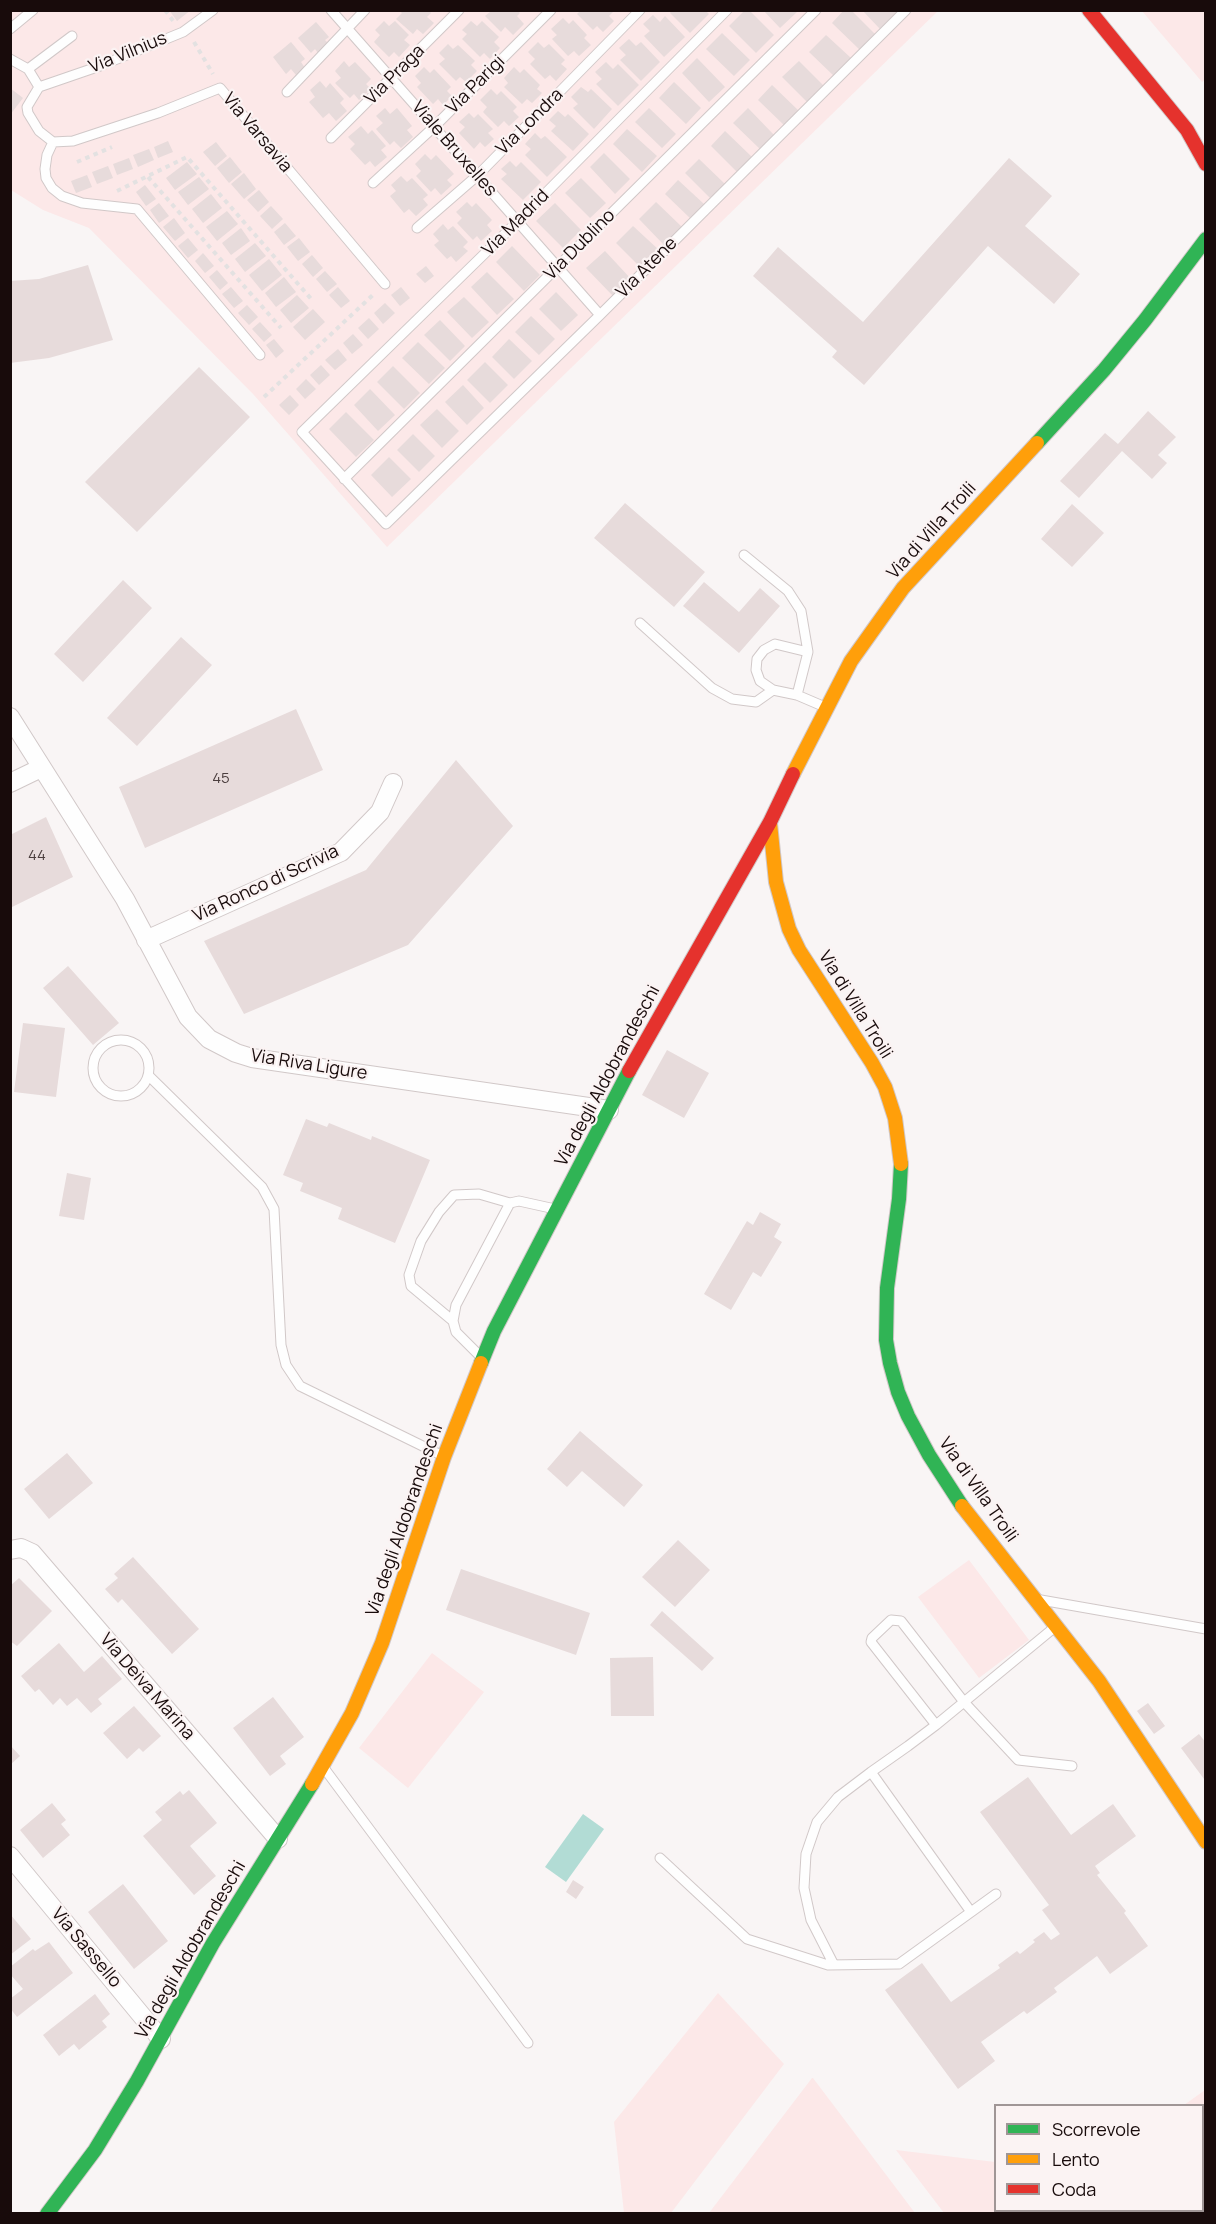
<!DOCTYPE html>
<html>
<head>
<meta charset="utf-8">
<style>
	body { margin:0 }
	#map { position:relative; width:1216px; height:2224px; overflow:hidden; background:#f9f5f5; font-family:Manrope,sans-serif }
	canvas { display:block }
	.frame { position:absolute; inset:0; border:12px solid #180b0b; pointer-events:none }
	.legend { position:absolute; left:994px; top:2104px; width:210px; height:108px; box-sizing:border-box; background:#fbf3f3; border:2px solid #a09696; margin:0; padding:8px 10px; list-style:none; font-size:18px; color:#180b0b }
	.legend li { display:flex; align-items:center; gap:12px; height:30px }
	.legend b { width:30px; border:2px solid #a09696 }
</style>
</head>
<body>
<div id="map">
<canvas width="1216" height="2224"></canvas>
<div class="frame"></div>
<ul class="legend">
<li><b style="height:8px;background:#30b455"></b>Scorrevole</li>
<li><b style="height:8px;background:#ff9f0a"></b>Lento</li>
<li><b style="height:8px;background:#e5322d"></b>Coda</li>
</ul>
</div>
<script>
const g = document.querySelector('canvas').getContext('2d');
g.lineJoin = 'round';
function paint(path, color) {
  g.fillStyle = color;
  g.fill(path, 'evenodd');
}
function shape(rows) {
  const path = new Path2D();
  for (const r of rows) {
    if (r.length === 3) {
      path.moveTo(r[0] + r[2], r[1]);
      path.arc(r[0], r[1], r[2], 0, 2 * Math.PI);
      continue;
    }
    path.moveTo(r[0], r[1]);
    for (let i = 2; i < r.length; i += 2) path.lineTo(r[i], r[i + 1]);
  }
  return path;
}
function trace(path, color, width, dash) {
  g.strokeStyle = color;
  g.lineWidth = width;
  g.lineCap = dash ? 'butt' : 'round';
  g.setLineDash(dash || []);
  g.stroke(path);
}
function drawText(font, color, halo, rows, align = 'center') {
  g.font = font + ' Manrope,sans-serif';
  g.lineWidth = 4.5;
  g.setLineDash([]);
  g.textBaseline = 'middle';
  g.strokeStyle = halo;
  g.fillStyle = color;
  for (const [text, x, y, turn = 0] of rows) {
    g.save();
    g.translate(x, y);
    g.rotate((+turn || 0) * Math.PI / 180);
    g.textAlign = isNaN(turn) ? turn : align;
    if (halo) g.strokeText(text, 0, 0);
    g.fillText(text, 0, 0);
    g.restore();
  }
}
paint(shape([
	[10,11,938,11,387,547,253,394,89,228,43,210,11,190],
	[1142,11,1205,11,1205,80,1202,82],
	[969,1560,1029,1640,979,1678,918,1597],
	[432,1653,484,1692,408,1788,359,1748],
	[718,1993,784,2064,671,2213,624,2213,614,2122],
	[813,2078,915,2213,709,2213,812,2078],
	[1205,2090,1205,2213,944,2213,896,2150,995,2162,996,2210,1202,2210,1202,2106,1184,2105]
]), '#fce8e8');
paint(shape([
	[583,1814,604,1829,566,1882,545,1867]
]), '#b2dcd5');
paint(shape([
	[169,10,191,10,177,21],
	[398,10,428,10,431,13,427,17,434,23,423,34,417,29,413,34,396,19,402,13],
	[488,10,517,10,520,13,517,16,524,24,513,35,505,27,501,32,485,16,490,12],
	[581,10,612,10,613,12,609,16,614,21,603,32,597,26,593,30,577,14],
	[672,10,705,10,709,14,690,33,670,13],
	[745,10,749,10,774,35,756,53,729,26],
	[763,10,796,10,797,12,780,28],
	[844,10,851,10,876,35,860,50,832,23],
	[862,10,895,10,897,12,880,29],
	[653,15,660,22,665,16,685,37,664,57,644,36,650,31,643,24],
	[563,18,569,24,573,20,587,35,584,38,591,45,579,56,574,51,568,56,552,39,557,35,551,29],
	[384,21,389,26,395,21,409,35,404,40,410,45,399,57,394,52,389,57,374,42,380,35,375,30],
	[471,21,477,26,482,21,499,37,494,42,500,48,490,59,484,53,480,57,462,39,467,34,462,30],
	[316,22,329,37,325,40,329,44,318,53,315,49,311,53,298,38],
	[722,33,750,60,734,76,706,49],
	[826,35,851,58,834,76,809,52],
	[629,39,636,46,641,42,660,62,641,81,620,60,626,55,619,48],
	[291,42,305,59,301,62,305,68,296,75,291,69,286,74,273,57],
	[538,42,544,48,549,44,565,60,561,64,567,69,556,81,550,75,545,79,530,64,535,59,528,52],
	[448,44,453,49,458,45,475,61,471,65,477,71,466,82,460,77,456,81,439,64,445,59,439,53],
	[697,58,725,87,709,102,682,73],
	[344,61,349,67,355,62,371,79,366,84,371,89,359,100,354,94,350,98,335,83,341,78,335,71],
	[799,61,824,86,808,103,782,77],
	[606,62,613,69,618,64,639,85,618,106,596,84,602,79,595,72],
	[424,67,430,73,434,69,451,87,447,91,452,96,443,105,438,99,433,104,417,87,421,83,415,76],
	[514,67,520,73,524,69,540,85,537,89,542,93,532,103,527,99,522,104,504,87,508,83,504,78],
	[320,81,326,88,330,83,344,99,340,103,347,111,336,121,329,113,323,118,309,102,315,97,310,90],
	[674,82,701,108,686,124,659,98],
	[772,85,799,111,785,126,758,100],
	[581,87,588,92,591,89,612,109,594,129,573,108,578,104,571,97],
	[10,88,23,98,10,115],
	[491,89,497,95,501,91,517,107,513,111,519,117,509,126,504,121,498,127,483,112,487,107,480,100],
	[385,108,390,114,397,108,412,126,407,130,413,137,401,148,394,141,390,145,376,129,383,123,376,116],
	[649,108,676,134,662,148,635,122],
	[748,108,774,135,760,149,733,123],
	[558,111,565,117,568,114,589,134,573,151,551,131,556,126,549,120],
	[469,113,474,118,478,114,493,129,488,133,494,139,485,147,480,142,474,149,459,133,465,127,459,122],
	[361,126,368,134,372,130,386,146,381,150,387,157,375,167,370,161,365,165,350,149,355,144,348,137],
	[627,129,657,156,642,172,613,144],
	[725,131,752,157,737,172,711,146],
	[535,133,541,139,545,136,567,157,547,177,525,155,531,149,525,144],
	[168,141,173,152,158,158,154,147],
	[216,142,227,156,215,166,203,152],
	[149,149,154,160,138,167,133,155],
	[604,153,630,179,615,194,590,167],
	[425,154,431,160,436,155,454,174,447,180,452,185,441,195,435,188,431,192,416,176,421,171,415,164],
	[230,157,242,172,229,183,217,168],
	[129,158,133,169,117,175,113,164],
	[1009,158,1052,196,1025,226,1080,274,1054,304,988,246,864,385,832,357,837,351,753,276,778,247,863,322],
	[699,159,725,184,710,198,685,173],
	[510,161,516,167,521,162,541,182,523,200,501,179,507,174,501,169],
	[187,162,197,174,175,190,166,178],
	[108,166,113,178,97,184,92,172],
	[244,173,256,189,244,199,231,184],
	[87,175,92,187,76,193,71,181],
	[401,176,407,182,412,178,428,195,423,199,428,205,416,216,409,209,404,213,390,196,396,191,391,185],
	[199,177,209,189,188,205,178,192],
	[581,178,606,203,590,218,565,193],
	[678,180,704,204,691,219,665,194],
	[145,185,156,199,146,206,136,192],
	[259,190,269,202,258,212,247,200],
	[211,194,222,208,203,223,192,209],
	[467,202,472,207,476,203,492,220,487,225,492,231,481,241,477,236,473,240,457,223,462,218,456,212],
	[656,202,682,227,664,245,639,219],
	[159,203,169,216,159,223,150,210],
	[555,203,581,230,563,248,536,221],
	[271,206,283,219,272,229,260,216],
	[227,211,238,224,217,241,206,227],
	[174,218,185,233,175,241,163,227],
	[285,223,296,236,284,245,274,232],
	[443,224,448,230,453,226,468,242,463,247,468,251,456,262,451,256,447,259,434,245,439,241,433,234],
	[633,226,660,251,642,269,616,243],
	[241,228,250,241,231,255,222,243],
	[188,238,198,250,188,258,178,246],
	[299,238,310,252,298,261,287,247],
	[255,243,266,256,245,272,235,259],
	[512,246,540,275,524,291,496,262],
	[605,251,631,279,613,296,586,268],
	[203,253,214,266,205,273,195,261],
	[312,255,323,268,313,277,302,264],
	[269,259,282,275,262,291,249,275],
	[88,265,113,340,49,358,10,363,10,281,39,279],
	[426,266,434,276,425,283,416,274],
	[217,270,228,283,220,290,209,277],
	[325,271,337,284,327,292,316,279],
	[487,272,514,299,497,315,471,287],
	[284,277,296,292,276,307,265,293],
	[231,287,243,301,234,308,222,294],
	[338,287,350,301,341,308,329,295],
	[401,287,410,298,400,306,391,295],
	[556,292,578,315,561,331,539,309],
	[297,295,309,308,291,323,280,310],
	[464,297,489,322,472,338,447,312],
	[385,303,395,313,383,324,374,313],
	[247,305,258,317,249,325,238,313],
	[313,309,325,322,305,340,293,327],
	[531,316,555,339,539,355,515,332],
	[369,318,379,329,368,339,358,328],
	[440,320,465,346,450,361,424,335],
	[260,322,272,335,264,342,252,329],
	[353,334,363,345,352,354,343,343],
	[274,339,284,351,276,358,266,345],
	[509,339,532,361,514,379,492,357],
	[418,342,445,368,429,384,402,358],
	[338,349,347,360,335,370,325,360],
	[485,362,508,385,490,403,467,380],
	[321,365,330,375,319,385,310,375],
	[393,366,420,393,404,409,377,382],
	[199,367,250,417,137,532,85,482],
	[306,379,316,389,305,399,296,389],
	[463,385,484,408,467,425,445,402],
	[370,389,395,415,378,431,354,405],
	[290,395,299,405,289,415,279,405],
	[437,409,459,431,442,448,420,425],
	[1148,411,1176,437,1158,455,1167,463,1152,479,1122,451,1079,498,1060,481,1105,433,1118,444],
	[346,412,374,440,356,457,329,429],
	[413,434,435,456,419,472,397,450],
	[389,457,411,479,392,497,371,475],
	[625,503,705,572,674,607,594,538],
	[1072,504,1104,533,1072,567,1041,539],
	[123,580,152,608,83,682,54,654],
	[704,582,739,612,760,588,780,606,739,653,683,606],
	[181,637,212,665,137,746,107,718],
	[296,709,323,770,145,848,119,787],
	[456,760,513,826,408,945,244,1014,204,941,366,870],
	[46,817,73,877,10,908,10,835],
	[68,966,119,1023,93,1045,43,988],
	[23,1023,65,1028,56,1097,14,1092],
	[667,1050,709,1073,684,1118,642,1095],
	[306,1119,327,1127,329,1123,371,1140,372,1136,430,1160,395,1243,338,1219,342,1208,300,1191,303,1183,283,1175],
	[67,1173,91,1178,84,1220,59,1216],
	[760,1212,781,1224,774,1237,782,1242,761,1277,753,1272,731,1310,704,1294,747,1221,753,1225],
	[580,1431,643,1485,624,1507,582,1471,567,1487,547,1469],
	[67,1453,93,1483,49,1519,24,1489],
	[678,1540,710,1570,675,1607,642,1577],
	[133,1557,199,1629,172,1654,122,1599,118,1603,105,1589,118,1578,114,1574],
	[461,1569,590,1613,576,1655,446,1610],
	[19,1578,52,1611,17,1646,10,1641,10,1586],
	[662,1611,714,1658,702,1671,650,1625],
	[59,1643,84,1672,102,1656,122,1679,98,1699,102,1704,91,1713,77,1698,67,1706,60,1698,53,1705,39,1689,35,1692,21,1676],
	[653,1657,654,1716,611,1716,610,1658],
	[273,1697,304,1737,280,1756,286,1764,270,1776,233,1728],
	[1148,1703,1165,1726,1154,1734,1137,1711],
	[134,1706,161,1736,143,1752,139,1748,127,1759,103,1733],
	[1199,1734,1206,1743,1204,1779,1181,1748],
	[10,1745,20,1756,10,1765],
	[1028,1777,1071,1835,1113,1804,1136,1836,1095,1866,1100,1873,1097,1875,1126,1911,1124,1913,1148,1946,1110,1974,1097,1956,1054,1988,1057,1992,1027,2014,1024,2011,981,2042,995,2061,958,2089,885,1990,922,1963,951,2002,1000,1968,998,1965,1017,1951,1020,1954,1035,1942,1033,1940,1044,1932,1051,1940,1060,1934,1042,1910,1049,1905,980,1812],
	[189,1790,217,1823,190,1846,216,1876,194,1895,143,1836,162,1820,155,1812,180,1791,183,1795],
	[52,1803,66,1820,61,1824,70,1835,43,1858,20,1830],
	[573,1880,584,1887,576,1899,566,1892],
	[123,1884,168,1941,134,1969,88,1912],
	[10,1914,31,1939,10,1955],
	[49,1942,73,1973,17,2017,10,2008,10,1999,23,1989,10,1974,10,1967,33,1949,35,1951],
	[95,1994,110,2014,102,2021,107,2027,79,2050,74,2044,59,2056,43,2035]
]), '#e7dbdb');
const lane = shape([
	[331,10,600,315],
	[727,10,518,221,302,432,386,524,600,315,906,10],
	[10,29,33,10],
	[10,59,28,69,39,87,27,107,28,113,39,131,53,142,73,141,158,113,220,88,385,284],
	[28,69,72,36],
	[39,87,100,66,183,32,213,10],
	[287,92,365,10],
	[331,138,459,10],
	[53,142,47,155,45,169,46,178,52,188,62,196,82,203,137,209,260,355],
	[373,183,435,126,551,10],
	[417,228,478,175,640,10],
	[344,479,816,10],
	[744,555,788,591,801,611,808,652],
	[640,623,712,688,732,699,756,702,773,690],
	[797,695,808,652,775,644,764,650,757,659,756,670,760,681,773,690,797,695,825,707],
	[121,1068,28],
	[149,1076,262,1187,274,1209,281,1345,286,1365,300,1386,443,1456],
	[453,1321,411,1286,409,1275,421,1241,439,1212,454,1195,479,1194,510,1203],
	[480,1356,456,1332,453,1321,456,1305,510,1203,519,1201,555,1209],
	[1041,1600,1206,1629],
	[1055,1627,964,1702,1018,1760,1072,1766],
	[936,1725,871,1642,872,1638,891,1620,901,1621,964,1702,936,1725,908,1746,871,1772,971,1912],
	[324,1768,528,2043],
	[660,1858,747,1939,828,1965,899,1964,996,1894],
	[834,1965,811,1920,804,1888,806,1854,817,1822,838,1797,871,1772]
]);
const street = shape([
	[10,717,125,899,188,1017,209,1039,236,1053,252,1058,609,1110],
	[10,783,41,768],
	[146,940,341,852,380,812,393,783],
	[10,1550,21,1548,32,1553,278,1839],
	[10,1856,161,2039]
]);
const fast = shape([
	[1037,443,1104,370,1145,320,1206,239],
	[901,1164,899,1199,887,1288,886,1340,890,1363,898,1392,908,1416,929,1455,962,1506],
	[481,1363,494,1331,629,1071],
	[47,2214,95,2150,137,2081,213,1943,312,1784]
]);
const slow = shape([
	[793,774,851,661,903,588,1037,443],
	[770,823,776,882,789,929,799,950,872,1063,885,1087,895,1118,901,1164],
	[962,1506,1099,1681,1206,1842],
	[312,1784,352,1713,382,1643,444,1457,481,1363]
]);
const jam = shape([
	[1089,10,1187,130,1206,164],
	[629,1071,770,822,793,774]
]);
trace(lane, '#d1c8c8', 11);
trace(street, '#d1c8c8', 20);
trace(fast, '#d1c8c8', 16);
trace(slow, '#d1c8c8', 16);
trace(jam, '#d1c8c8', 16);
trace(shape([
	[165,10,174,22],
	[194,42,213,74],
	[77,162,112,147],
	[148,177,281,328],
	[117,191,187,157,313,301],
	[264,397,375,293]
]), '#e3e1e1', 4, [4.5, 4.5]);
trace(lane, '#fefefe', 9);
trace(street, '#fefefe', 18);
trace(fast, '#30b455', 14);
trace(slow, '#ff9f0a', 14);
trace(jam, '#e5322d', 14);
drawText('15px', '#4c3f3f', null, [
	["45",221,779],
	["44",37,856]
]);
drawText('18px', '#180b0b', '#fbf3f3', [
	["Via Vilnius",128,53,-22],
	["Via Praga",395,75,-45],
	["Via Parigi",476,85,-45],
	["Via Londra",530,122,-45],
	["Via Varsavia",257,133,50],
	["Viale Bruxelles",454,149,49],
	["Via Madrid",516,223,-45],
	["Via Dublino",580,245,-45],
	["Via Atene",647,268,-45],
	["Via di Villa Troili",932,531,-48],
	["Via Ronco di Scrivia",266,884,-25],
	["Via di Villa Troili",855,1005,58],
	["Via Riva Ligure",309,1065,9],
	["Via degli Aldobrandeschi",608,1076,-62],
	["Via di Villa Troili",978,1490,55],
	["Via degli Aldobrandeschi",405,1520,-71],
	["Via Deiva Marina",147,1687,49],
	["Via Sassello",86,1948,50],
	["Via degli Aldobrandeschi",191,1950,-60]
]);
</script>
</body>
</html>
